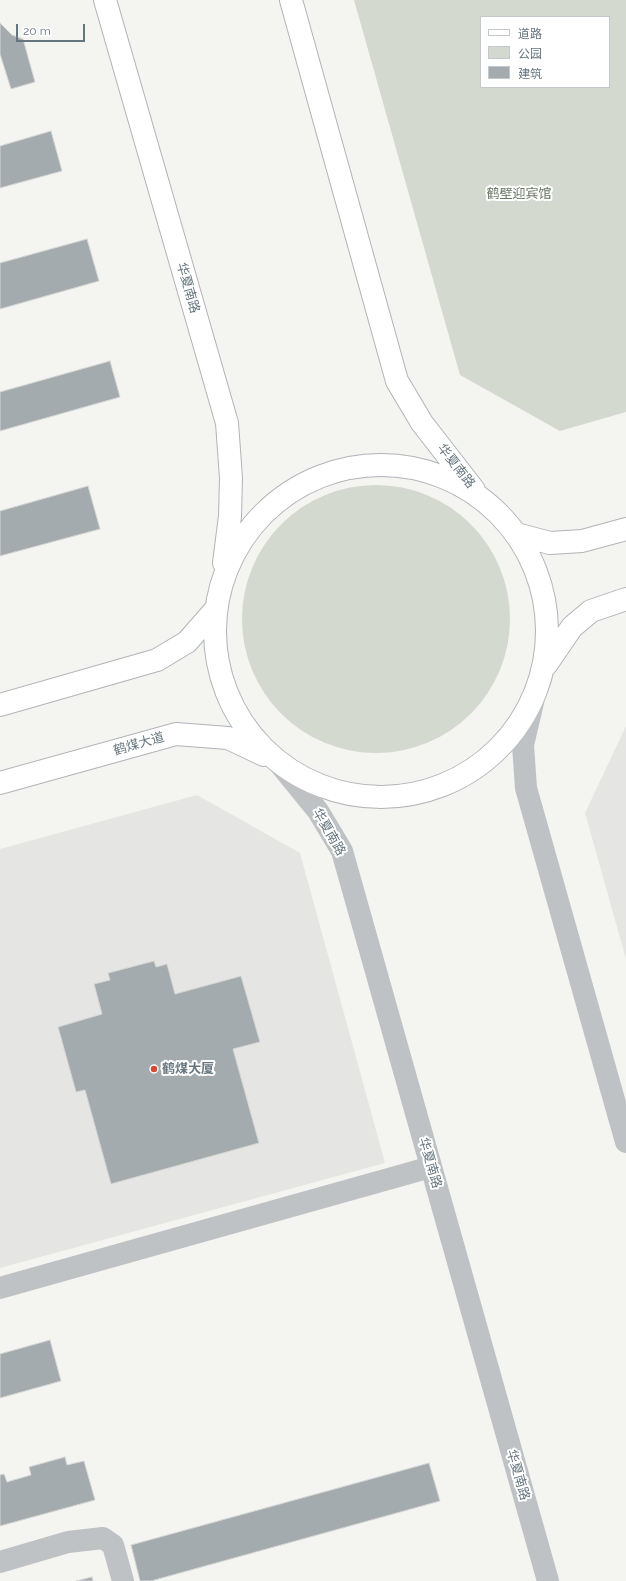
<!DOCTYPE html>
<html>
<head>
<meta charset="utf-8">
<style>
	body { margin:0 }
	#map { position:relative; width:626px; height:1581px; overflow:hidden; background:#f4f4f1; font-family:Raleway,"Noto Sans SC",sans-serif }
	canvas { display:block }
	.legend { position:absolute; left:480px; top:16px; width:130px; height:72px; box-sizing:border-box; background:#fff; border:1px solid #c2c8cc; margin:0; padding:5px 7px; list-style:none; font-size:12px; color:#66767f }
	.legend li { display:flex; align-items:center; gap:8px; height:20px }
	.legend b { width:20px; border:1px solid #c2c8cc }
	.scale { position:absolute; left:16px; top:24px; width:69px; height:18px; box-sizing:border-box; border:2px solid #66767f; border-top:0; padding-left:5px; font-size:12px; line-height:14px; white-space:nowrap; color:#66767f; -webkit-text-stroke:3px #fff; paint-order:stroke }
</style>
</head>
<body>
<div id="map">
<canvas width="626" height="1581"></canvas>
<ul class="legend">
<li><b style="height:5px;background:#fff"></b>道路</li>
<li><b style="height:11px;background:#d4d9d0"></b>公园</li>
<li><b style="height:11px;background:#a4abaf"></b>建筑</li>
</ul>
<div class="scale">20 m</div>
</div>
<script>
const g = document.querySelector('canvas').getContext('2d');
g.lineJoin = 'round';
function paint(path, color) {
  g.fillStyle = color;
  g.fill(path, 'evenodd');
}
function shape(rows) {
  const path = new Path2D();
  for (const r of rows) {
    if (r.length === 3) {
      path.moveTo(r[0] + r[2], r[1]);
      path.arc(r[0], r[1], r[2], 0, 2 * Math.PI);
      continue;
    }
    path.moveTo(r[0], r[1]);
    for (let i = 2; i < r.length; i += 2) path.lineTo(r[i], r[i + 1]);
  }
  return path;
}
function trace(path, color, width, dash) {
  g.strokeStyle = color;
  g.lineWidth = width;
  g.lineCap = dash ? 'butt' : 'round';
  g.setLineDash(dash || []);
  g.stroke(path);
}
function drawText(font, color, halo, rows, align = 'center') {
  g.font = font + ' Raleway,"Noto Sans SC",sans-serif';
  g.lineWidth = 4;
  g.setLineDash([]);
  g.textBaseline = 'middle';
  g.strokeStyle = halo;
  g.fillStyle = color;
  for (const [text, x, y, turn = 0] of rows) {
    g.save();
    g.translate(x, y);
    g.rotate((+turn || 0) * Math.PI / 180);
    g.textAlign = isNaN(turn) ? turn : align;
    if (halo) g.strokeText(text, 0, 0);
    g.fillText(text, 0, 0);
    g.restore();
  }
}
paint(shape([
	[626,726,626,959,585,813],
	[197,795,300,853,385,1163,0,1268,0,849]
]), '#e5e5e4');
paint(shape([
	[354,0,626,0,626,412,560,431,460,375],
	[481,17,609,17,609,87,481,87],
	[376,619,134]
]), '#d4d9d0');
const building = shape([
	[0,23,12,35,23,39,35,82,11,89,0,54,0,23],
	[51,131,62,171,0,188,0,146,51,131],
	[87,239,99,281,0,309,0,263,87,239],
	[110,361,120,397,0,431,0,392,110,361],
	[88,486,100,529,0,556,0,511,88,486],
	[154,961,156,967,167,964,175,994,241,976,260,1042,233,1049,259,1143,111,1184,85,1090,76,1092,58,1027,102,1014,94,984,110,980,108,973,154,961],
	[50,1340,61,1381,0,1398,0,1354,50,1340],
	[65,1457,67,1465,84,1461,95,1500,0,1526,0,1475,4,1474,7,1482,31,1475,29,1467,65,1457],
	[429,1463,440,1501,151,1581,140,1581,131,1545,429,1463],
	[92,1577,93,1581,76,1581,92,1577]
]);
paint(building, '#a4abaf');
trace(building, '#d5d5d4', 1);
const major = shape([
	[105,0,227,423,231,478,230,516,224,563],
	[291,0,397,381,422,423,474,490],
	[381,631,166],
	[516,534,550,543,582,541,626,529],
	[546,665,572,627,591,611,626,599],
	[0,705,157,660,187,642,216,609],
	[0,783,176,734,228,738,264,755]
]);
trace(major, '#b0b4b7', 24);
trace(shape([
	[535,694,523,745,526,788,626,1142],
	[278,762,318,811,342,851,548,1581],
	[0,1288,431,1167],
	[0,1562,68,1542,103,1538,113,1545,123,1581]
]), '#bec2c5', 22);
trace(major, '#fff', 22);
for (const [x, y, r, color] of [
	[154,1069,4,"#cf4b36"]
]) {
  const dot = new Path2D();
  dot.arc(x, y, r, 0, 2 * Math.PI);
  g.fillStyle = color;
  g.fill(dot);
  trace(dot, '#fff', 1.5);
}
drawText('13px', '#6a7764', '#fff', [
	["鹤壁迎宾馆",519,194]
]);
drawText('13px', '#66767f', '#fff', [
	["华夏南路",188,288,74],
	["华夏南路",456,466,52],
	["鹤煤大道",139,744,-16],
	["华夏南路",329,832,60],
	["华夏南路",430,1163,74],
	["华夏南路",518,1475,74]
]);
drawText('bold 13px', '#66767f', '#fff', [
	["鹤煤大厦",162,1069]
], 'left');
</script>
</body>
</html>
